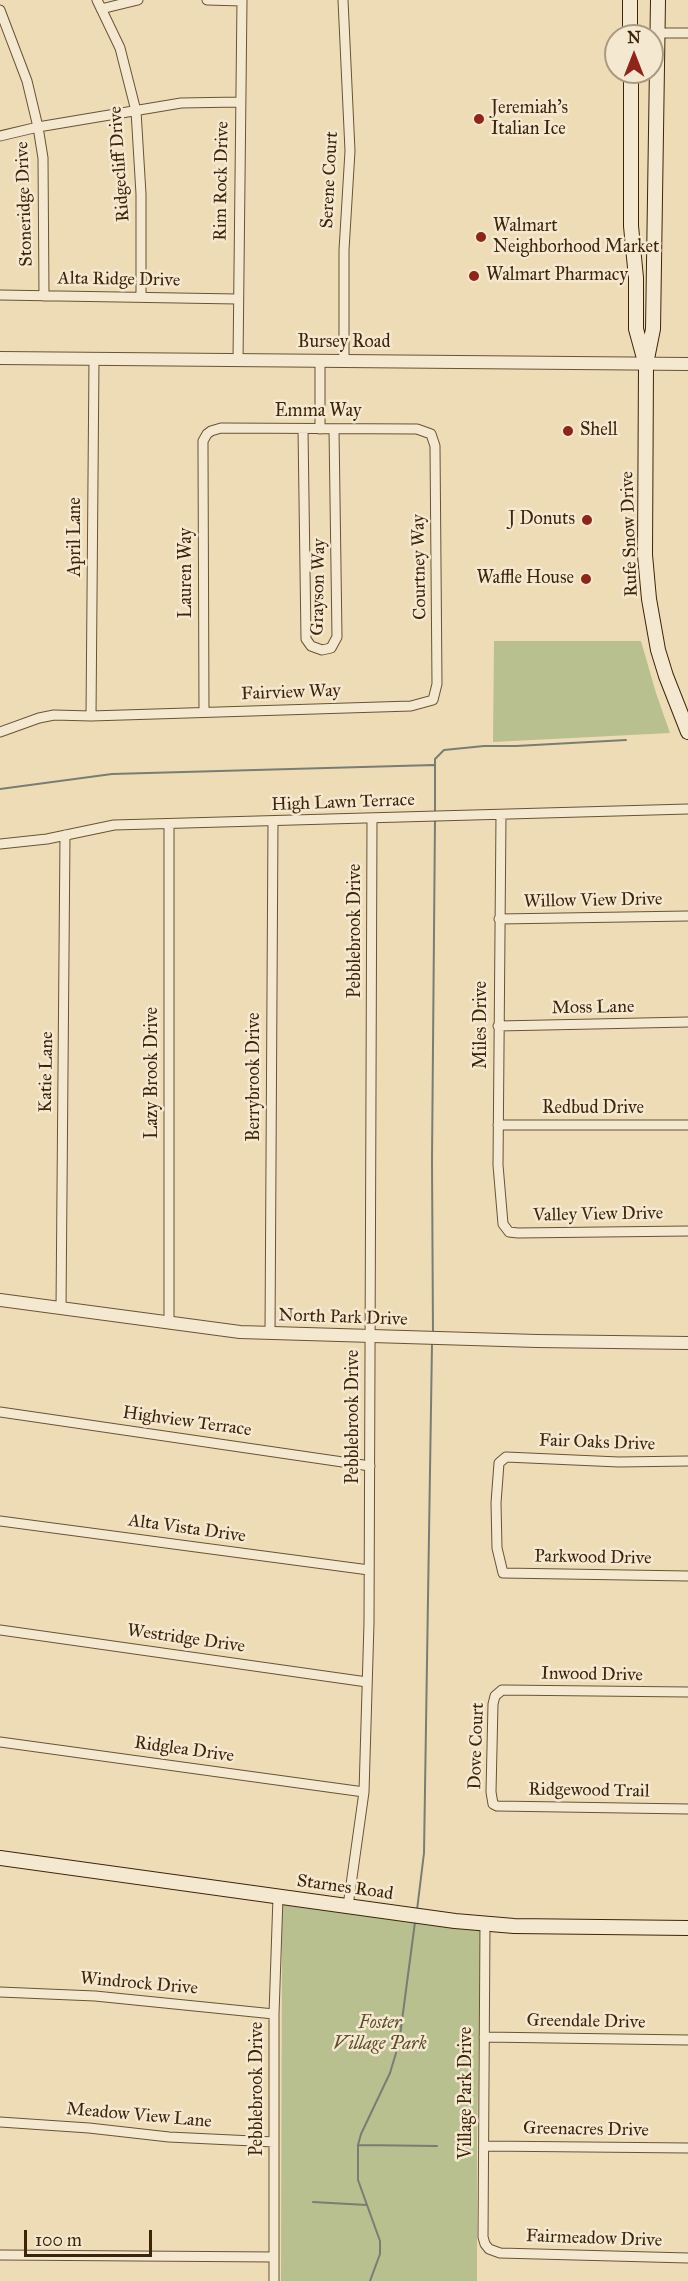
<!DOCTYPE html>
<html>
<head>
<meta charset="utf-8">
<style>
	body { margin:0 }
	#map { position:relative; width:688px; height:2281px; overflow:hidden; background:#eedcb7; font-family:"IM FELL Great Primer",serif }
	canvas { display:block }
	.north { position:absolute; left:604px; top:24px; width:60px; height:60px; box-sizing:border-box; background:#f4e8d0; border:2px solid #ab9a81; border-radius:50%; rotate:0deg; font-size:16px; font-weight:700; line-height:24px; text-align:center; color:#3e250a }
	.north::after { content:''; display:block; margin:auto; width:21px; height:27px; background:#8f2418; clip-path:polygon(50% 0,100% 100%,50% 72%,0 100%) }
	.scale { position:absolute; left:24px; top:2230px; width:128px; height:27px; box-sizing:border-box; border:3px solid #3e250a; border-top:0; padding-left:8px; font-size:18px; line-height:21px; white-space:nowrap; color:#3e250a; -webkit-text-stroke:4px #f4e8d0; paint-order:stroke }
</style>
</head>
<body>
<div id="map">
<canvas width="688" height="2281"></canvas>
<div class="north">N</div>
<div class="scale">100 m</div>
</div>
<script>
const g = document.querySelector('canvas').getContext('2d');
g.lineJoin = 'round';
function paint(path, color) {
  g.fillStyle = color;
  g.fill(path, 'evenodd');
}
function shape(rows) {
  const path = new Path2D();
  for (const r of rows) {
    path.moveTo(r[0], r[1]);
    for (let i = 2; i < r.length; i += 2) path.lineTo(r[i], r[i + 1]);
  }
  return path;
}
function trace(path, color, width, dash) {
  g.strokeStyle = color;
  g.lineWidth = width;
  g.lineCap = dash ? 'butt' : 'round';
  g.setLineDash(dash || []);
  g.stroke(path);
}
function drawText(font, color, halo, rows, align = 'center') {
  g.font = font + ' "IM FELL Great Primer",serif';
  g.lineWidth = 5;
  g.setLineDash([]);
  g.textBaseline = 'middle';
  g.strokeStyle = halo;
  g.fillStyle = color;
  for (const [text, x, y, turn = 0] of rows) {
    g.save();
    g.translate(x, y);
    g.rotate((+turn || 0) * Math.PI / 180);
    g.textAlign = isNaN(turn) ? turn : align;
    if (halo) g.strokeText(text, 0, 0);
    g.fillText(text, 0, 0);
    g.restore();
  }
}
paint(shape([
	[494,641,641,641,656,693,670,733,493,742],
	[282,1905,481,1930,477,2139,477,2281,281,2281]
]), '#b8c08f');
trace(shape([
	[0,789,112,774,434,765],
	[435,813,435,759,444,750,484,746,516,746,626,740],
	[433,1335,432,1160,435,819],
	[417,1910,424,1853,432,1344],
	[362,2023,401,2026],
	[359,2145,437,2146],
	[313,2202,367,2205],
	[370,2281,380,2254,380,2241,358,2180,358,2145,361,2134,390,2073,399,2043,415,1922]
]), '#797d74', 2);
const minor = shape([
	[97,0,120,48,136,111,141,194,141,297],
	[207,0,242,1],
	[343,0,350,151,344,250,344,362],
	[101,9,138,0],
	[0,10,27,81,38,127,43,158,44,296],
	[657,33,688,33],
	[0,136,38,127,181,103,239,102],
	[0,295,237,299],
	[238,361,242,0],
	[303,429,306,639,311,646,322,650,331,648,337,637,334,429],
	[320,429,320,361],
	[91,716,94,359],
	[0,732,39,718,54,715,91,716,411,706,433,700,437,684,435,446,431,434,417,429,221,428,211,431,207,434,203,441,203,449,204,712],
	[501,815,498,1165,503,1224,509,1232,518,1233,688,1231],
	[169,824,169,1321],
	[0,844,47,839,114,825,688,809],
	[499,919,688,916],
	[498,1026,688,1022],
	[498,1125,688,1125],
	[61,1309,65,835],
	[270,1333,273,821],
	[0,1412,370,1466],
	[688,1461,619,1462,506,1457,499,1463,496,1503,497,1548,503,1573,688,1576],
	[0,1521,369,1570],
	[0,1630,367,1682],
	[688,1692,502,1690,495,1696,493,1704,491,1792,493,1804,497,1806,688,1809],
	[0,1742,364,1792],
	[348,1906,364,1792,369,1623,372,819],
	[485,1924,483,2237,485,2244,489,2249,500,2253,688,2258],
	[0,1992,95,1996,274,2014],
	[484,2037,688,2040],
	[0,2122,89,2128,169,2137,274,2142],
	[484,2146,688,2148],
	[0,2255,274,2257],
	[274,2281,274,2014,278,1897]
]);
const tertiary = shape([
	[0,358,688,364],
	[0,1300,240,1332,537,1341,688,1343]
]);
const secondary = shape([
	[658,0,653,329,646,364,645,555,649,599,658,650,666,676,688,732],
	[630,36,630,0],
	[631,72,631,226,636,278,636,329,645,362],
	[0,1858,455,1921,514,1926,688,1928]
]);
trace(minor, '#6a5335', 11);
trace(tertiary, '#6a5335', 14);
trace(secondary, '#3e250a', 16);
trace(minor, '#f4e8d0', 9);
trace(tertiary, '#f4e8d0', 12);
trace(secondary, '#f4e8d0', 14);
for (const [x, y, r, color] of [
	[479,119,6,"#8f2418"],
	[481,237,6,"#8f2418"],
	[474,276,6,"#8f2418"],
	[568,431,6,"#8f2418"],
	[587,520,6,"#8f2418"],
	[586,579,6,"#8f2418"]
]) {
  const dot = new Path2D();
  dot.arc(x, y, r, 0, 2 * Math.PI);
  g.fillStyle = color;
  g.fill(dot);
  trace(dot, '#f4e8d0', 2);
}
drawText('18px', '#3e250a', '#f4e8d0', [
	["Jeremiah's",491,109],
	["Italian Ice",491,130],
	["Walmart",493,227],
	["Neighborhood Market",493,248],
	["Walmart Pharmacy",486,276],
	["Shell",580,431],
	["J Donuts",575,520,"right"],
	["Waffle House",574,579,"right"]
], 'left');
drawText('18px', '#3e250a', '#f4e8d0', [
	["Ridgecliff Drive",120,164,-94],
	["Serene Court",330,180,-87],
	["Rim Rock Drive",222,181,-89],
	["Stoneridge Drive",25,204,-92],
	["Alta Ridge Drive",119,280,1],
	["Bursey Road",344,343],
	["Emma Way",318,412],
	["Rufe Snow Drive",630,534,-92],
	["April Lane",76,537,-90],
	["Courtney Way",420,567,-91],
	["Lauren Way",187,573,-90],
	["Grayson Way",319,587,-89],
	["Fairview Way",291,693,-2],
	["High Lawn Terrace",343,803,-2],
	["Willow View Drive",593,901,-1],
	["Pebblebrook Drive",356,931,-90],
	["Moss Lane",593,1008,-1],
	["Miles Drive",482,1025,-90],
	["Katie Lane",47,1072,-89],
	["Lazy Brook Drive",153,1073,-90],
	["Berrybrook Drive",255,1077,-90],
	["Redbud Drive",593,1109],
	["Valley View Drive",598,1215,-1],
	["North Park Drive",343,1318,2],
	["Pebblebrook Drive",354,1417,-90],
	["Highview Terrace",187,1422,8],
	["Fair Oaks Drive",597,1443,2],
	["Alta Vista Drive",187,1529,8],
	["Parkwood Drive",593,1558,1],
	["Westridge Drive",186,1639,8],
	["Inwood Drive",592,1675,1],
	["Dove Court",477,1746,-88],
	["Ridglea Drive",184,1750,8],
	["Ridgewood Trail",589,1791,1],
	["Starnes Road",345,1888,8],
	["Windrock Drive",139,1984,5],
	["Greendale Drive",586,2022,1],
	["Pebblebrook Drive",258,2089,-90],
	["Village Park Drive",467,2093,-90],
	["Meadow View Lane",139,2116,5],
	["Greenacres Drive",586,2130,1],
	["Fairmeadow Drive",594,2239,2]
]);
drawText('italic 18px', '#5c4c2b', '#f4e8d0', [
	["Foster",380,2024],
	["Village Park",380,2045]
]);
</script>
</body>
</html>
